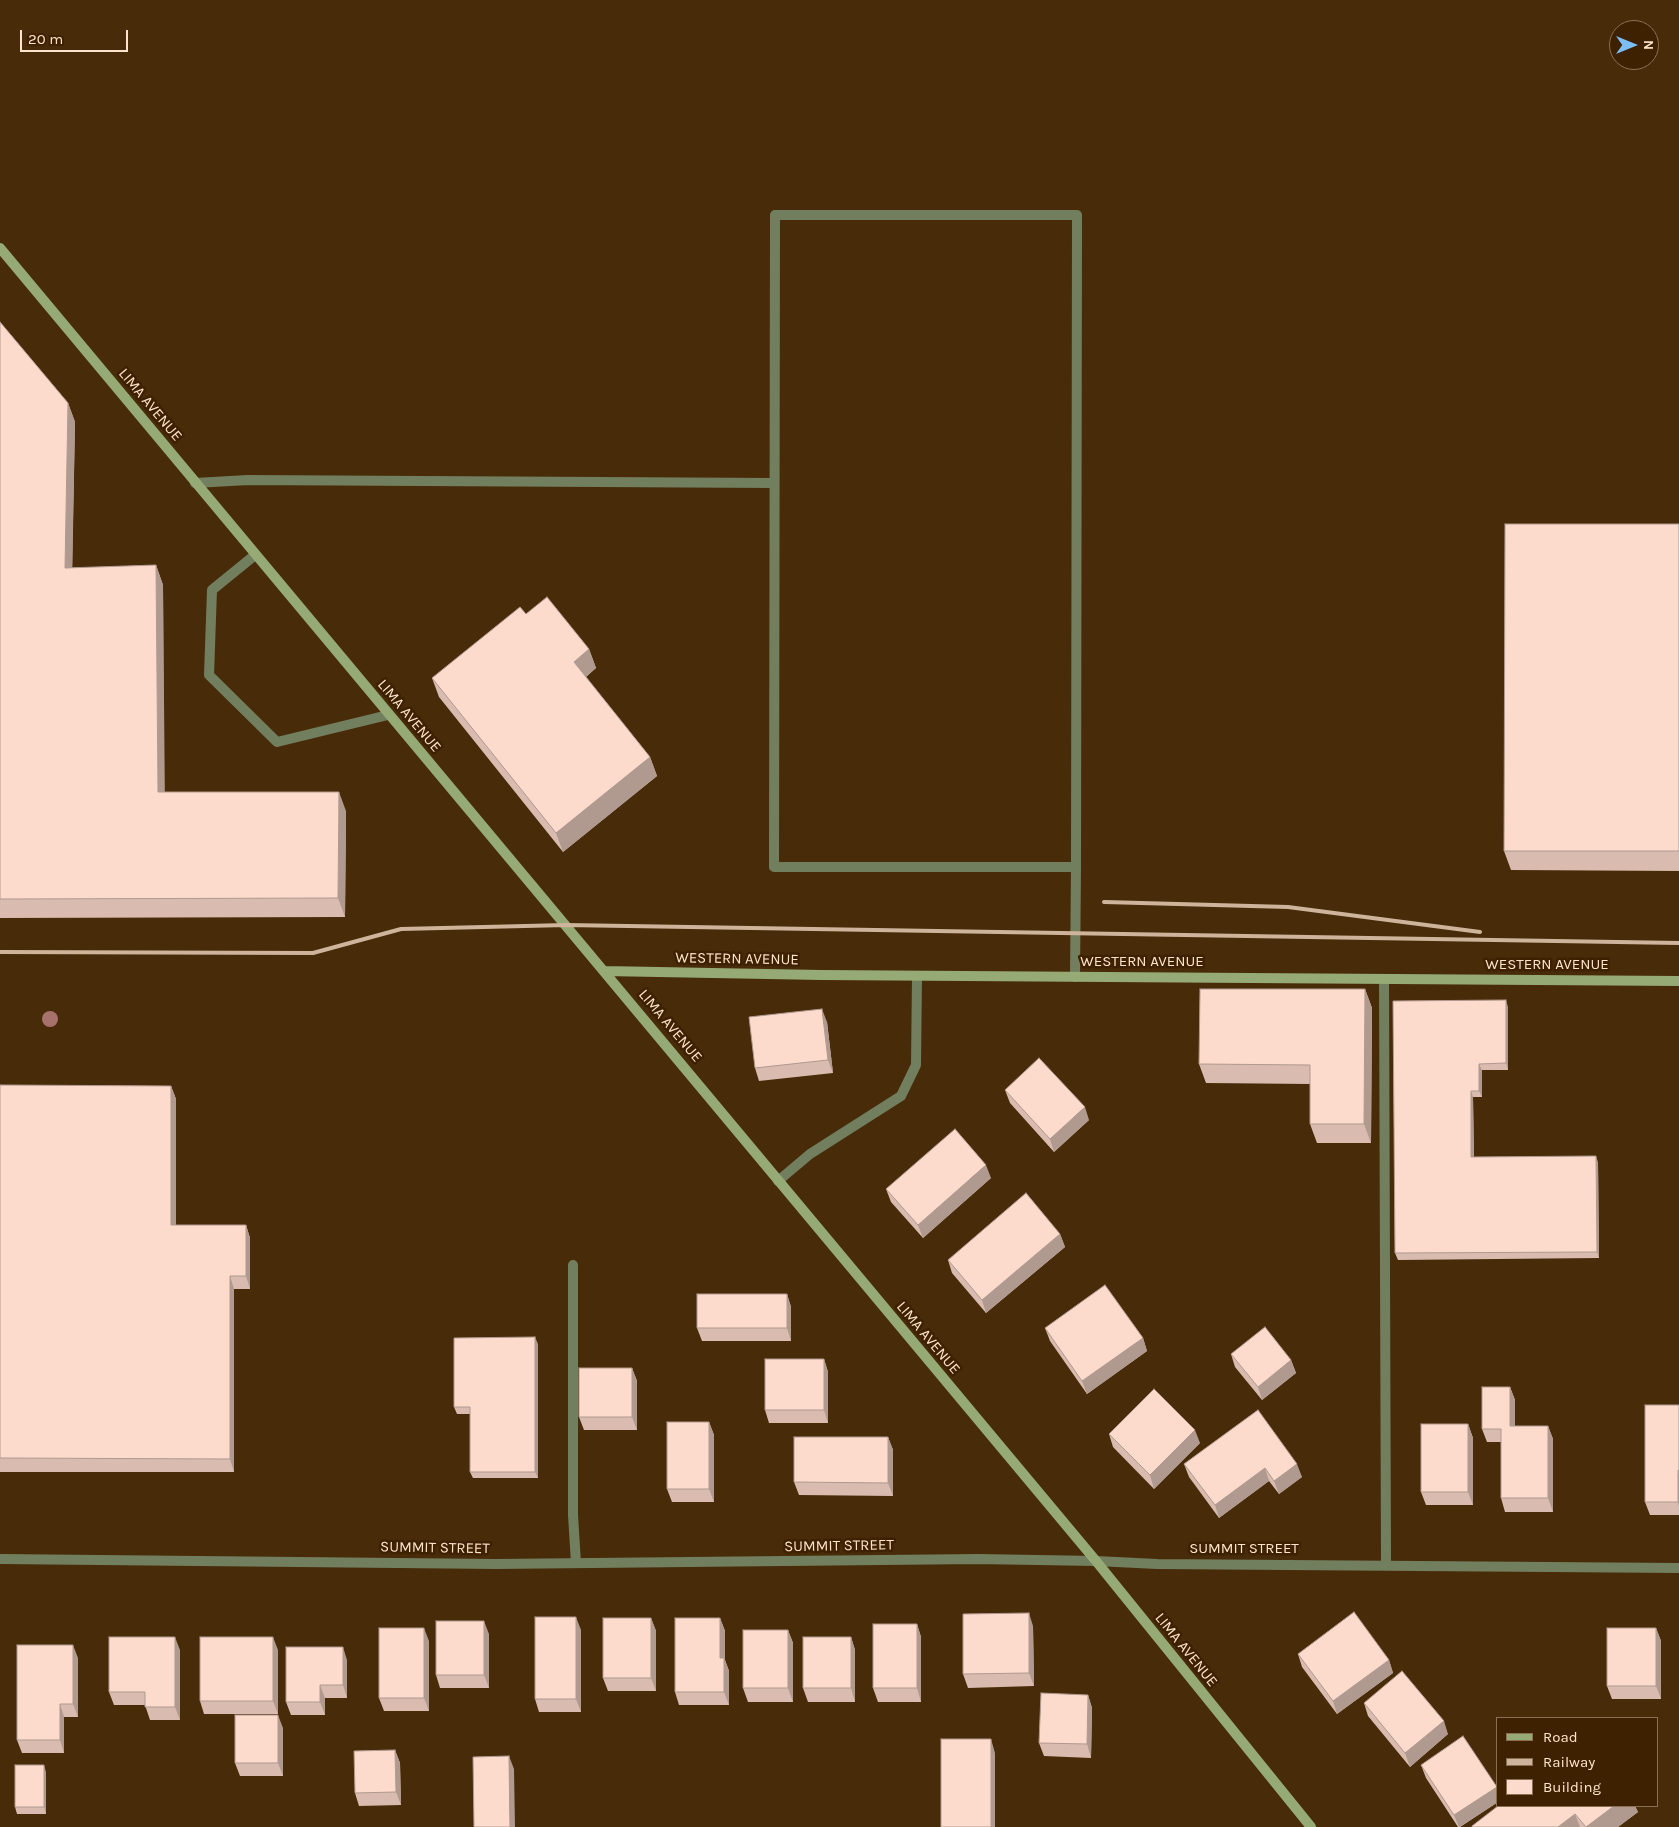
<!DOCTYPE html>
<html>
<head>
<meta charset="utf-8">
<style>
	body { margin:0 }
	#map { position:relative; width:1679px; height:1827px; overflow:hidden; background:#482b09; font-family:Karla,sans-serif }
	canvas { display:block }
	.legend { position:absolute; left:1496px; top:1717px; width:162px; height:90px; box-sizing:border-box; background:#3d2100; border:1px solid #8a6f52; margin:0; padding:6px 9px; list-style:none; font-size:15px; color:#fde4cc }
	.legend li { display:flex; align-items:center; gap:10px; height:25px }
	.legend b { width:25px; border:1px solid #8a6f52 }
	.north { position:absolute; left:1609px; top:20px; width:50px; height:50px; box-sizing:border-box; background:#3d2100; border:1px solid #8a6f52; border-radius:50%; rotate:90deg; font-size:14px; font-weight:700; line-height:20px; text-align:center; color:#fde4cc }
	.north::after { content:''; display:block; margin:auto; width:18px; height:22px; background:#7bbef8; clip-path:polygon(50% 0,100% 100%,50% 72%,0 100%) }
	.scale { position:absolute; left:20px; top:30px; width:108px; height:22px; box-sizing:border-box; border:2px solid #fde4cc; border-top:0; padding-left:6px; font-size:15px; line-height:18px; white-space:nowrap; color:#fde4cc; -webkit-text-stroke:4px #3d2100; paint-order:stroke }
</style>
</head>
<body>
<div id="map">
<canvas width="1679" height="1827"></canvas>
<ul class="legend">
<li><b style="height:6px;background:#95aa75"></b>Road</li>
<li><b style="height:6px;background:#ceb49a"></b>Railway</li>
<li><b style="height:14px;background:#fcdbcc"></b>Building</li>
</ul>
<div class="north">N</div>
<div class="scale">20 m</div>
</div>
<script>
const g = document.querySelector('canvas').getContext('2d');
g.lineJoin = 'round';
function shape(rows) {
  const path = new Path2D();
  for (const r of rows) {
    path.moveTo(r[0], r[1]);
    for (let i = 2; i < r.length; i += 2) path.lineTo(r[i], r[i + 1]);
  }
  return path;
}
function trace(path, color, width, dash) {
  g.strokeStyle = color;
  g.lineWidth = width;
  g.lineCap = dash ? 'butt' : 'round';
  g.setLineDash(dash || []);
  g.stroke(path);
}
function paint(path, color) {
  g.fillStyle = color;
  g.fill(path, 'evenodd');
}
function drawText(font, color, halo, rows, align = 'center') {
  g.font = font + ' Karla,sans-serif';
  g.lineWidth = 5;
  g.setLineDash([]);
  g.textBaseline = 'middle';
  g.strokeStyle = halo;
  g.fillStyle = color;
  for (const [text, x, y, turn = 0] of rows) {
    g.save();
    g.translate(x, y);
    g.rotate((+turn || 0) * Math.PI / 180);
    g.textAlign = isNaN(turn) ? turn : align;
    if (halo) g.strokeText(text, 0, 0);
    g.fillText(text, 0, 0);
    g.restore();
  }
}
trace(shape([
	[775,215,1077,215,1076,867,774,867,775,215],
	[195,483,248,480,774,483],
	[255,555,212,590,209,675,277,742,388,715],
	[1075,977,1076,867],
	[1384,979,1386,1564],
	[778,1181,810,1154,901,1096,916,1065,917,976],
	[573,1265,573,1515,576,1563]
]), '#727f5e', 10);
trace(shape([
	[1096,1561,1157,1564,1679,1568]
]), '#727f5e', 10);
trace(shape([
	[0,1559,496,1564,978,1559,1096,1561]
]), '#727f5e', 10);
trace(shape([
	[0,248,1096,1561,1311,1827],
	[604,971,821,975,1679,981]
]), '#95aa75', 10);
trace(shape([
	[1104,902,1288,907,1480,932],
	[0,952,313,953,401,929,566,925,1679,943]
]), '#ceb49a', 4);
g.fillStyle = '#a6726b';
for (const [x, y] of [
	[50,1019]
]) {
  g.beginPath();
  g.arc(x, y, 8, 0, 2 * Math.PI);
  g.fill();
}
paint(shape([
	[0,322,68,403,75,422,72,568,156,565,163,585,164,792,346,811,345,917,0,918],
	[1679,524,1679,871,1511,870,1504,851],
	[526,614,589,649,596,668,586,677,650,757,657,776,563,852,439,697,432,678],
	[1365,989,1372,1008,1371,1143,1317,1143,1310,1124,1310,1084,1206,1083,1199,1064],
	[1393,1001,1508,1007,1508,1070,1482,1070,1482,1097,1473,1097,1474,1157,1598,1162,1599,1258,1398,1260,1395,1253],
	[827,1022,833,1073,759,1081,755,1068],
	[0,1085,171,1086,176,1099,176,1225,246,1225,250,1238,250,1289,234,1289,234,1472,0,1472],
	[1005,1090,1089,1120,1054,1152,1010,1103],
	[991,1178,923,1238,891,1202,886,1189],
	[1060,1234,1065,1247,986,1313,952,1273,948,1260],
	[787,1294,791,1307,791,1341,702,1341,697,1328],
	[1045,1328,1143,1338,1147,1351,1087,1394,1050,1341],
	[538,1344,538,1478,473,1478,470,1472,470,1414,457,1414,454,1407],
	[1231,1354,1291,1360,1296,1373,1262,1400,1235,1367],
	[824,1359,828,1372,828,1423,769,1423,765,1410],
	[632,1368,637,1381,637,1430,584,1430,579,1417],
	[1510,1387,1515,1400,1515,1426,1548,1426,1553,1439,1553,1512,1505,1512,1501,1498,1501,1442,1487,1442,1482,1429],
	[1679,1405,1679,1515,1650,1515,1645,1502],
	[1258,1410,1302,1477,1279,1494,1269,1481,1219,1518,1189,1477,1184,1464],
	[709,1422,714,1435,714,1502,672,1502,667,1489],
	[1468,1424,1473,1438,1473,1505,1426,1505,1421,1492],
	[1109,1434,1200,1443,1154,1489,1113,1447],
	[888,1437,893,1450,893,1496,799,1495,794,1482],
	[651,1618,656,1631,656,1691,608,1691,603,1678],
	[720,1618,725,1631,725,1660,729,1671,729,1705,679,1705,675,1692],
	[917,1624,921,1637,921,1702,878,1702,873,1688],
	[1033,1626,1034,1686,968,1688,963,1674],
	[1656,1628,1661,1641,1661,1699,1612,1699,1607,1686],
	[581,1630,581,1712,539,1712,535,1699],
	[788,1630,793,1643,793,1702,748,1702,743,1688],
	[489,1634,489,1688,440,1688,436,1675],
	[851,1637,855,1650,855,1702,808,1702,803,1688],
	[429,1641,429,1711,384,1711,379,1698],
	[180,1650,180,1720,150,1720,145,1705,114,1705,109,1692],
	[278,1650,278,1714,204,1714,200,1701],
	[1298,1654,1389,1660,1393,1673,1337,1714,1302,1667],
	[78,1658,78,1717,64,1717,64,1753,22,1753,17,1740],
	[347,1660,347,1698,325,1698,325,1715,291,1715,286,1702],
	[1088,1695,1092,1708,1091,1758,1044,1756,1039,1743],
	[1364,1703,1448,1734,1410,1767,1368,1716],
	[283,1728,283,1776,240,1776,235,1763],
	[395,1750,400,1763,401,1805,359,1806,355,1793],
	[1421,1765,1497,1787,1498,1790,1498,1802,1460,1827,1458,1827,1426,1778],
	[46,1772,46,1814,17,1814,15,1807],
	[1498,1806,1635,1806,1638,1812,1618,1827,1472,1827]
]), '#d9bcaf');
paint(shape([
	[68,403,75,422,72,588,65,568],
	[156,565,163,585,165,811,158,792],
	[589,649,596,668,581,681,574,662],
	[650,757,657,776,563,852,556,833],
	[339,792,346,811,345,917,338,898],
	[1365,989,1372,1008,1371,1143,1364,1124],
	[1506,1000,1508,1007,1508,1070,1506,1063],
	[822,1009,827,1022,833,1073,828,1060],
	[1479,1064,1482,1070,1482,1097,1479,1091],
	[171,1086,176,1099,176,1238,171,1225],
	[1471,1091,1473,1097,1474,1163,1471,1157],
	[1085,1107,1089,1120,1054,1152,1050,1139],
	[1596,1156,1598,1162,1599,1258,1597,1252],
	[986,1165,991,1178,923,1238,918,1225],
	[246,1225,250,1238,250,1289,246,1276],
	[1060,1234,1065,1247,986,1313,982,1300],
	[230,1276,234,1289,234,1472,230,1459],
	[787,1294,791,1307,791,1341,787,1328],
	[535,1337,538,1344,538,1478,535,1472],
	[1143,1338,1147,1351,1087,1394,1082,1381],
	[824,1359,828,1372,828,1423,824,1410],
	[1291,1360,1296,1373,1262,1400,1258,1387],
	[632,1368,637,1381,637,1430,632,1417],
	[1510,1387,1515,1400,1515,1439,1510,1426],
	[709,1422,714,1435,714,1502,709,1489],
	[1468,1424,1473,1438,1473,1505,1468,1492],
	[1548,1426,1553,1439,1553,1512,1548,1498],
	[1195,1430,1200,1443,1154,1489,1150,1475],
	[888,1437,893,1450,893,1496,888,1483],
	[1297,1464,1302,1477,1279,1494,1274,1481],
	[1265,1468,1269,1481,1219,1518,1215,1505],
	[1678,1470,1679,1474,1679,1506,1678,1502],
	[1029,1613,1033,1626,1034,1686,1029,1673],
	[576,1617,581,1630,581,1712,576,1699],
	[651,1618,656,1631,656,1691,651,1678],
	[720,1618,725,1631,725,1660,729,1671,729,1705,724,1692,720,1658],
	[484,1621,489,1634,489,1688,484,1675],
	[917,1624,921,1637,921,1702,917,1688],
	[424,1628,429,1641,429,1711,424,1698],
	[1656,1628,1661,1641,1661,1699,1656,1686],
	[788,1630,793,1643,793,1702,788,1688],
	[175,1637,180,1650,180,1720,175,1707],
	[273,1637,278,1650,278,1714,273,1701],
	[851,1637,855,1650,855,1702,851,1688],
	[73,1645,78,1658,78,1717,73,1704],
	[343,1647,347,1660,347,1698,343,1685],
	[1389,1660,1393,1673,1337,1714,1333,1701],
	[320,1685,325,1698,325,1715,320,1702],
	[1088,1695,1092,1708,1091,1758,1087,1744],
	[60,1704,64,1717,64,1753,60,1740],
	[278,1715,283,1728,283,1776,278,1763],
	[1444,1721,1448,1734,1410,1767,1405,1753],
	[991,1739,995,1753,995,1827,991,1827],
	[395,1750,400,1763,401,1805,396,1792],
	[509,1756,514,1769,515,1827,510,1827],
	[44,1765,46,1772,46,1814,44,1807],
	[1497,1787,1498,1790,1498,1802,1460,1827,1459,1827,1454,1815],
	[1614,1806,1635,1806,1638,1812,1618,1827,1586,1827],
	[1575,1814,1580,1827,1558,1827]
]), '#b0998f');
const building = shape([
	[0,322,68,403,65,568,156,565,158,792,339,792,338,898,0,899,0,322],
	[1505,524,1679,524,1679,851,1504,851,1505,524],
	[547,597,589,649,574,662,650,757,556,833,432,678,520,607,526,614,547,597],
	[1200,989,1365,989,1364,1124,1310,1124,1310,1065,1199,1064,1200,989],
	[1506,1000,1506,1063,1479,1064,1479,1091,1471,1091,1471,1157,1596,1156,1597,1252,1395,1253,1393,1001,1506,1000],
	[822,1009,828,1060,755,1068,749,1017,822,1009],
	[1039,1058,1085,1107,1050,1139,1005,1090,1039,1058],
	[0,1085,171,1086,171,1225,246,1225,246,1276,230,1276,230,1459,0,1458,0,1085],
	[955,1129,986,1165,918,1225,886,1189,955,1129],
	[1026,1193,1060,1234,982,1300,948,1260,1026,1193],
	[1105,1285,1143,1338,1082,1381,1045,1328,1105,1285],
	[697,1294,787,1294,787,1328,697,1328,697,1294],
	[1265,1327,1291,1360,1258,1387,1231,1354,1265,1327],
	[535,1337,535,1472,470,1472,470,1407,454,1407,454,1338,535,1337],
	[765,1359,824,1359,824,1410,765,1410,765,1359],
	[579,1368,632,1368,632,1417,579,1417,579,1368],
	[1482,1387,1510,1387,1510,1426,1548,1426,1548,1498,1501,1498,1501,1429,1482,1429,1482,1387],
	[1154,1389,1195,1430,1150,1475,1109,1434,1154,1389],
	[1645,1405,1679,1405,1679,1470,1678,1470,1678,1502,1645,1502,1645,1405],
	[1258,1410,1297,1464,1274,1481,1265,1468,1215,1505,1184,1464,1258,1410],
	[667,1422,709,1422,709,1489,667,1489,667,1422],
	[1421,1424,1468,1424,1468,1492,1421,1492,1421,1424],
	[794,1437,888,1437,888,1483,794,1482,794,1437],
	[1354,1612,1389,1660,1333,1701,1298,1654,1354,1612],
	[1029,1613,1029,1673,963,1674,963,1614,1029,1613],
	[535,1617,576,1617,576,1699,535,1699,535,1617],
	[603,1618,651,1618,651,1678,603,1678,603,1618],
	[675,1618,720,1618,720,1658,724,1658,724,1692,675,1692,675,1618],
	[436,1621,484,1621,484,1675,436,1675,436,1621],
	[873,1624,917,1624,917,1688,873,1688,873,1624],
	[379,1628,424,1628,424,1698,379,1698,379,1628],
	[1607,1628,1656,1628,1656,1686,1607,1686,1607,1628],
	[743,1630,788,1630,788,1688,743,1688,743,1630],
	[109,1637,175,1637,175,1707,145,1707,145,1692,109,1692,109,1637],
	[200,1637,273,1637,273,1701,200,1701,200,1637],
	[803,1637,851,1637,851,1688,803,1688,803,1637],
	[17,1645,73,1645,73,1704,60,1704,60,1740,17,1740,17,1645],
	[286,1647,343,1647,343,1685,320,1685,320,1702,286,1702,286,1647],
	[1402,1671,1444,1721,1405,1753,1364,1703,1402,1671],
	[1041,1693,1088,1695,1087,1744,1039,1743,1041,1693],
	[235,1715,278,1715,278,1763,235,1763,235,1715],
	[1463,1736,1497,1787,1454,1815,1421,1765,1463,1736],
	[941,1739,991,1739,991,1827,941,1827,941,1739],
	[395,1750,396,1792,355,1793,354,1751,395,1750],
	[509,1756,510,1827,474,1827,473,1757,509,1756],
	[15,1765,44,1765,44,1807,15,1807,15,1765],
	[1498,1806,1614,1806,1586,1827,1575,1814,1558,1827,1472,1827,1472,1826,1498,1806]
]);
paint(building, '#fcdbcc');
trace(building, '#b0998f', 1);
drawText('15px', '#fde4cc', '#3d2100', [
	["LIMA AVENUE",150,405,50],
	["LIMA AVENUE",409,716,50],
	["WESTERN AVENUE",737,959,1],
	["WESTERN AVENUE",1142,962],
	["WESTERN AVENUE",1547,965],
	["LIMA AVENUE",670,1026,50],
	["LIMA AVENUE",928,1338,50],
	["SUMMIT STREET",839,1546,-1],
	["SUMMIT STREET",435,1548,1],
	["SUMMIT STREET",1244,1549],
	["LIMA AVENUE",1186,1650,51]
]);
</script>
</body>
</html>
